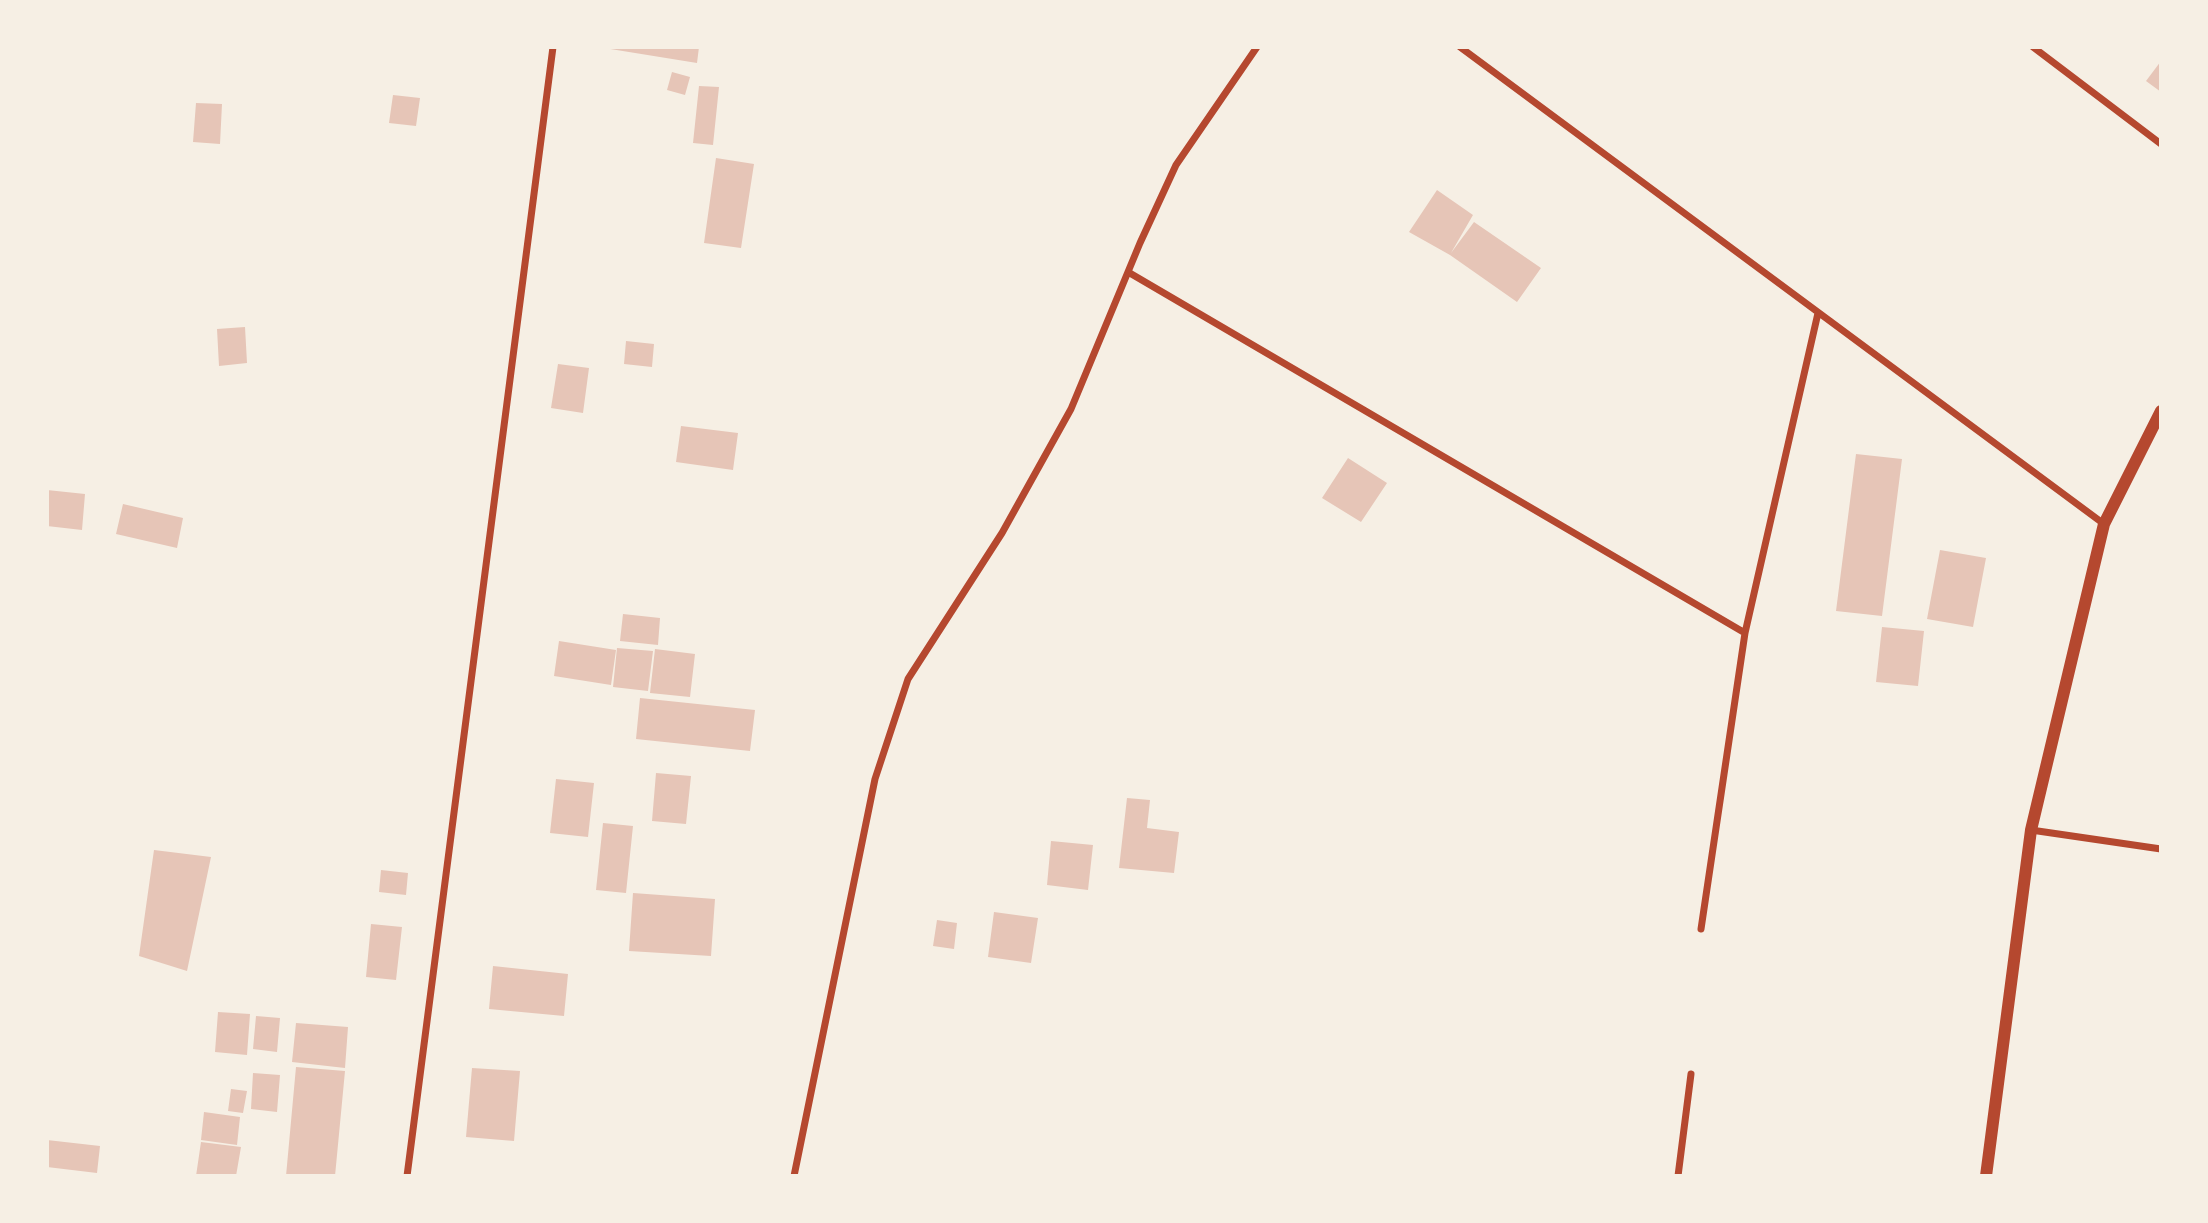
<!DOCTYPE html>
<html>
<head>
<meta charset="utf-8">
<style>
	body { margin:0 }
	#map { position:relative; width:2208px; height:1223px; overflow:hidden; background:#f6efe4; font-family:Ubuntu,sans-serif }
	canvas { display:block }
	.frame { position:absolute; inset:0; border:49px solid #f6efe4; pointer-events:none }
</style>
</head>
<body>
<div id="map">
<canvas width="2208" height="1223"></canvas>
<div class="frame"></div>
</div>
<script>
const g = document.querySelector('canvas').getContext('2d');
g.lineJoin = 'round';
function paint(path, color) {
  g.fillStyle = color;
  g.fill(path, 'evenodd');
}
function shape(rows) {
  const path = new Path2D();
  for (const r of rows) {
    path.moveTo(r[0], r[1]);
    for (let i = 2; i < r.length; i += 2) path.lineTo(r[i], r[i + 1]);
  }
  return path;
}
function trace(path, color, width, dash) {
  g.strokeStyle = color;
  g.lineWidth = width;
  g.lineCap = dash ? 'butt' : 'round';
  g.setLineDash(dash || []);
  g.stroke(path);
}
paint(shape([
	[598,47,699,47,697,63],
	[2161,61,2161,92,2146,81],
	[672,72,690,77,685,95,667,90],
	[699,86,719,87,713,145,693,143],
	[393,95,420,98,416,126,389,123],
	[196,103,222,104,220,144,193,142],
	[716,158,754,164,741,248,704,243],
	[1437,190,1473,215,1451,253,1474,222,1541,268,1517,302,1450,255,1409,232],
	[245,327,247,363,219,366,217,329],
	[626,341,654,344,652,367,624,364],
	[558,364,589,368,583,413,551,408],
	[681,426,738,433,733,470,676,462],
	[1856,454,1902,459,1882,616,1836,611],
	[1348,458,1387,483,1361,522,1322,498],
	[47,490,85,494,82,530,47,526],
	[123,504,183,518,177,548,116,534],
	[1940,550,1986,558,1973,627,1927,619],
	[623,614,660,618,658,645,620,641],
	[1882,627,1924,631,1918,686,1876,682],
	[559,641,616,650,611,685,554,676],
	[617,648,653,651,648,691,613,687],
	[655,649,695,654,690,697,650,693],
	[640,698,755,710,750,751,636,739],
	[656,773,691,776,686,824,652,821],
	[556,779,594,783,588,837,550,833],
	[1127,798,1150,800,1147,828,1179,832,1174,873,1119,868],
	[603,823,633,826,626,893,596,890],
	[1051,841,1093,845,1088,890,1047,885],
	[154,850,211,857,187,971,139,956],
	[381,870,408,873,406,895,379,892],
	[633,893,715,899,711,956,629,951],
	[994,912,1038,918,1031,963,988,957],
	[937,920,957,923,954,949,933,946],
	[371,924,402,927,396,980,366,977],
	[493,966,568,974,564,1016,489,1009],
	[218,1012,250,1014,247,1055,215,1052],
	[256,1016,280,1018,277,1052,253,1049],
	[296,1023,348,1027,345,1068,292,1062],
	[296,1067,345,1071,335,1176,286,1176],
	[472,1068,520,1071,514,1141,466,1137],
	[253,1073,280,1075,277,1112,251,1109],
	[231,1089,247,1091,243,1113,228,1111],
	[204,1112,240,1117,237,1145,201,1140],
	[47,1140,100,1146,97,1173,47,1167],
	[201,1142,241,1147,236,1176,196,1176]
]), '#e6c5b7');
trace(shape([
	[1460,47,2104,524],
	[2033,47,2161,144],
	[1128,272,1745,633],
	[2031,830,2161,849],
	[1701,929,1745,633,1818,313],
	[407,1176,553,47],
	[794,1176,875,779,908,679,1002,533,1071,409,1140,243,1176,165,1257,47],
	[1678,1176,1691,1074]
]), '#b5482f', 7);
trace(shape([
	[1986,1176,2031,830,2104,524,2161,411]
]), '#b5482f', 12);
</script>
</body>
</html>
